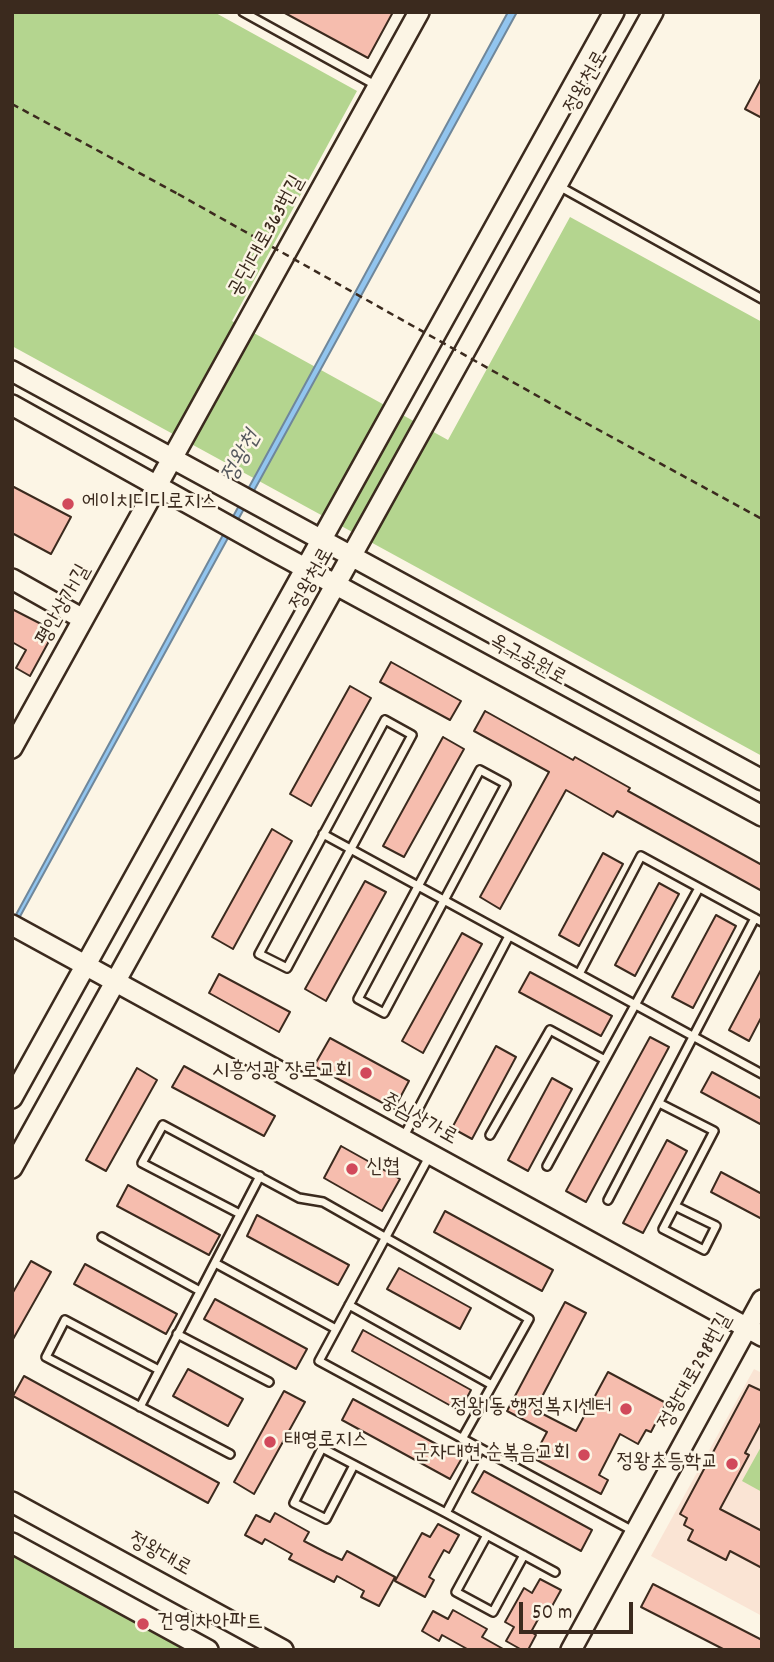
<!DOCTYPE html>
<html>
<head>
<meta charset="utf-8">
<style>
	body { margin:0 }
	#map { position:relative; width:774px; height:1662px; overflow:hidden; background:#fcf5e5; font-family:Dekko,sans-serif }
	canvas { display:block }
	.frame { position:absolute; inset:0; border:14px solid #3b2a1e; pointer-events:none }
	.scale { position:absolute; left:519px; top:1602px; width:114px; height:32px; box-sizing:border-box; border:4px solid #3b2a1e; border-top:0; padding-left:9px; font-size:21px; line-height:24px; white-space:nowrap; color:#3b2a1e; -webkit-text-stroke:5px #fcf5e5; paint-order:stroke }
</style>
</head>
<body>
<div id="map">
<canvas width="774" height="1662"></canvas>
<div class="frame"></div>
<div class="scale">50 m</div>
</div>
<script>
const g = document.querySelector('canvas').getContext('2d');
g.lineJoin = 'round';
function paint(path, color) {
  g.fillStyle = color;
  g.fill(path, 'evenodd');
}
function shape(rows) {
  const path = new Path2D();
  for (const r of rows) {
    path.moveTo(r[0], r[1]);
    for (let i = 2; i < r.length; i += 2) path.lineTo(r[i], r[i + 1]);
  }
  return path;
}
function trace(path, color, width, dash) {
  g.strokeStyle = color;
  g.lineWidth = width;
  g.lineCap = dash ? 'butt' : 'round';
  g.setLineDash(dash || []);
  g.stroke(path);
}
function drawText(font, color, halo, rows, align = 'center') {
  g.font = font + ' Dekko,"Poor Story",sans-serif';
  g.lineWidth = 5;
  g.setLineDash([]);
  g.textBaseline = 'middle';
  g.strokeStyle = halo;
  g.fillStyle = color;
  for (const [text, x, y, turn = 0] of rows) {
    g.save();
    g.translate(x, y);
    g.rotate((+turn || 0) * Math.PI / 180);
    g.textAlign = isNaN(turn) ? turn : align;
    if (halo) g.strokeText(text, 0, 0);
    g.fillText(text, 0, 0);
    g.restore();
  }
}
paint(shape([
	[754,1369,762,1373,762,1616,651,1556]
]), '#fae4d4');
paint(shape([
	[12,12,214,12,357,91,232,321,448,440,570,217,762,322,762,756,12,346],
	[762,1445,762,1492,742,1481],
	[12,1555,184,1650,12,1650]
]), '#b4d58f');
const water = shape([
	[508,12,517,12,12,931,12,922,508,12]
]);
paint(water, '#92c5ef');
trace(water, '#6f879b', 2);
const building = shape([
	[283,12,393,12,368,58,283,12],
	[762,77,762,118,745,109,762,77],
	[12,486,71,517,51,554,12,533,12,486],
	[12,609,47,627,48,643,30,676,16,668,26,650,12,642,12,609],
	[391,662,461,701,450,720,380,682,391,662],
	[350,686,371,698,311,806,290,794,350,686],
	[485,711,573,760,575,757,630,788,628,791,762,865,762,891,617,811,613,817,566,790,500,909,480,897,549,772,474,731,485,711],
	[443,737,464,749,404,857,383,846,443,737],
	[272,829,292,841,233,949,212,937,272,829],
	[603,853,623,864,579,946,559,935,603,853],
	[365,881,386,892,326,1001,305,989,365,881],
	[659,883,679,894,635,976,615,965,659,883],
	[716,915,736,926,693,1008,672,997,716,915],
	[462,933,482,944,423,1053,402,1041,462,933],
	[762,968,762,1016,749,1041,729,1030,762,968],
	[530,972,612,1016,601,1036,519,992,530,972],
	[219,974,290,1012,279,1032,209,993,219,974],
	[650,1037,669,1047,586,1202,566,1191,650,1037],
	[330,1038,409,1081,394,1109,314,1066,330,1038],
	[496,1046,516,1057,472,1139,452,1128,496,1046],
	[184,1066,275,1116,264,1136,172,1087,184,1066],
	[137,1068,157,1080,106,1171,86,1160,137,1068],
	[712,1072,762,1099,762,1125,701,1092,712,1072],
	[552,1078,572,1089,528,1171,508,1160,552,1078],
	[667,1140,687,1151,643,1233,623,1223,667,1140],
	[341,1146,400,1179,382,1211,324,1178,341,1146],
	[721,1172,762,1194,762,1219,711,1192,721,1172],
	[128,1185,220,1235,209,1255,117,1206,128,1185],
	[445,1211,553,1270,542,1291,434,1232,445,1211],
	[257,1215,349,1265,338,1285,247,1236,257,1215],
	[31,1261,51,1272,12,1341,12,1294,31,1261],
	[85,1264,177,1314,166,1334,74,1284,85,1264],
	[399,1268,471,1308,460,1329,387,1289,399,1268],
	[215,1299,307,1349,296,1369,204,1319,215,1299],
	[565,1302,586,1313,535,1410,576,1431,608,1372,666,1403,651,1432,646,1430,638,1444,620,1434,599,1475,608,1480,601,1494,533,1458,547,1432,507,1411,565,1302],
	[363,1330,471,1390,460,1411,352,1351,363,1330],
	[188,1369,243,1399,228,1426,173,1396,188,1369],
	[24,1376,219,1483,208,1503,13,1396,24,1376],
	[749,1385,762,1391,762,1421,745,1453,749,1455,720,1509,762,1531,762,1568,730,1551,726,1560,688,1540,693,1530,684,1525,687,1518,680,1514,749,1385],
	[284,1391,305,1402,254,1494,234,1482,284,1391],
	[353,1399,462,1458,450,1479,342,1420,353,1399],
	[484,1471,592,1530,581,1551,472,1492,484,1471],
	[275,1513,309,1532,304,1541,327,1553,342,1560,347,1551,395,1577,379,1606,361,1597,364,1591,337,1576,334,1582,289,1559,292,1554,265,1539,262,1544,245,1535,256,1515,270,1522,275,1513],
	[438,1524,459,1535,449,1553,444,1550,429,1577,434,1580,425,1597,395,1581,422,1533,430,1537,438,1524],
	[540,1579,561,1590,551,1608,546,1605,531,1632,536,1635,528,1650,522,1650,506,1641,514,1627,505,1622,524,1588,532,1593,540,1579],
	[653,1584,762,1640,762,1650,725,1650,641,1607,653,1584],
	[453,1610,487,1629,482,1637,505,1650,469,1650,442,1635,439,1641,422,1631,433,1611,448,1619,453,1610]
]);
paint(building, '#f6bdae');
trace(building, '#3b2a1e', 2);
const lane = shape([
	[243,12,377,86],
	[557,185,762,299],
	[385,720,412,735,287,968,259,954,385,720],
	[480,770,506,784,384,1013,358,999,480,770],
	[323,834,762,1074],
	[579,974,641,856,762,922],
	[659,1103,714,1131,675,1206,663,1229,704,1250,716,1226,675,1206],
	[490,1135,550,1030,605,1060],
	[403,1138,509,936],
	[430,1155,319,1361,635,1532],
	[547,1166,699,888],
	[608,1200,755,918],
	[240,1214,142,1163,163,1125,299,1198,323,1202,529,1319,462,1439],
	[102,1237,200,1291],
	[215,1263,336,1329],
	[349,1305,492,1385],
	[177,1334,269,1382],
	[159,1370,65,1320,46,1357,230,1454],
	[140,1407,260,1176],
	[354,1465,326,1519,294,1503,322,1448,446,1513,555,1572],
	[446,1513,480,1449],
	[487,1535,456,1592,493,1612,524,1555]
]);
const secondary = shape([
	[12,371,762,780],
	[12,405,270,549,762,816],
	[12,579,83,619],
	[12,748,419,12],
	[12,925,762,1336],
	[12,1098,614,12],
	[12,1168,653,12],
	[12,1502,283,1650],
	[12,1543,208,1650],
	[571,1650,762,1300]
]);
trace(lane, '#3b2a1e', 12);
trace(secondary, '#3b2a1e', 24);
trace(shape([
	[12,104,178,194],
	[575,417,762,519]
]), '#3b2a1e', 2.5, [7, 5]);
trace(lane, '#fcf5e5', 7);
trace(secondary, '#fcf5e5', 19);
trace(shape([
	[178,194,575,417]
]), '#3b2a1e', 2.5, [7, 5]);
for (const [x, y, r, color] of [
	[68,504,7,"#d1495b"],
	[366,1073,7,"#d1495b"],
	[352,1169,7,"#d1495b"],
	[626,1409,7,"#d1495b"],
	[270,1442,7,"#d1495b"],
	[584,1455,7,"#d1495b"],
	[732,1464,7,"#d1495b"],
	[143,1624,7,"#d1495b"]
]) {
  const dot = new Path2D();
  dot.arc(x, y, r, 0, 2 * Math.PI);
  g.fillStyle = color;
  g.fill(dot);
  trace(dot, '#fcf5e5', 2.5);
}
drawText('21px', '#3b2a1e', '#fcf5e5', [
	["정왕천로",588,83,-61],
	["공단1대로363번길",268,237,-61],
	["정왕천로",314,580,-61],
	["평안상가1길",65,606,-61],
	["옥구공원로",527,662,29],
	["중심상가로",418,1121,29],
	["정왕대로298번길",697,1372,-61],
	["정왕대로",159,1556,29]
]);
drawText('21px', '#3b2a1e', '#fcf5e5', [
	["에이치디디로지스",82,504],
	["시흥성광 장로교회",352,1073,"right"],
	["신협",366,1169],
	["정왕1동 행정복지센터",612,1409,"right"],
	["태영로지스",284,1442],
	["군자대현 순복음교회",570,1455,"right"],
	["정왕초등학교",718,1464,"right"],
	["건영1차아파트",157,1624]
], 'left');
drawText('italic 23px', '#55585d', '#fcf5e5', [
	["정왕천",243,458,-61]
]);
</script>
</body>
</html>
